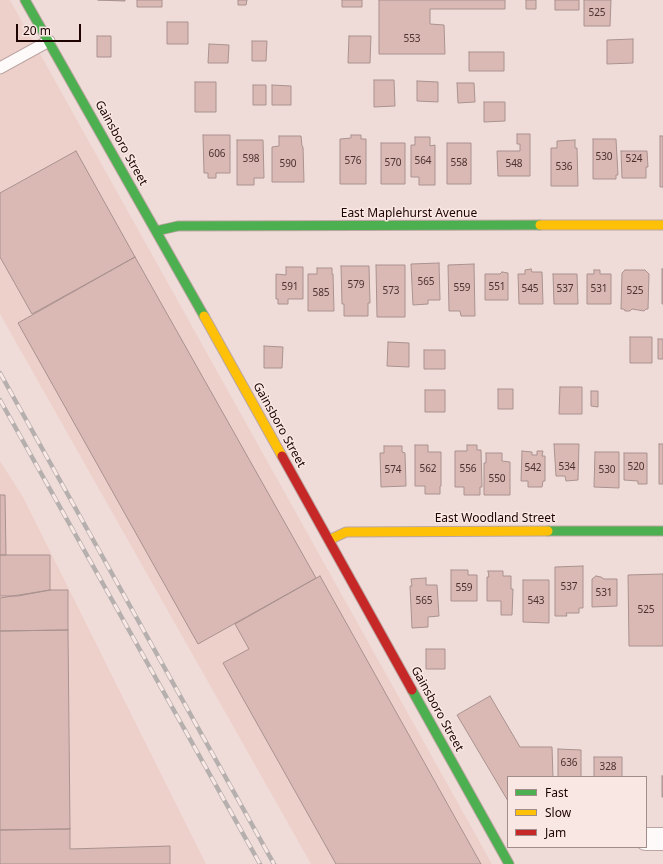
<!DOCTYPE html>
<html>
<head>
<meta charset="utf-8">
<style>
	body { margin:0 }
	#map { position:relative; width:663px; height:864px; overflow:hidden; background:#efdcd9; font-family:"Noto Sans",sans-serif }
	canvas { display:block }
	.legend { position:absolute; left:507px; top:776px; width:140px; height:72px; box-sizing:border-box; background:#f9e7e4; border:1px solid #a18c89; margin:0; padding:5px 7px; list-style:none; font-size:12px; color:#1d0301 }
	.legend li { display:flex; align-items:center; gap:8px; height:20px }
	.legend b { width:20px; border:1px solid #a18c89 }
	.scale { position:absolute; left:16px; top:24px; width:65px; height:18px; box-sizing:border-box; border:2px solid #1d0301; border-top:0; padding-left:5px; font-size:12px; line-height:14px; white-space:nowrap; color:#1d0301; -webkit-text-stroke:3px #f9e7e4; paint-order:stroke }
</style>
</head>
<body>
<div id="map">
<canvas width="663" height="864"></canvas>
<ul class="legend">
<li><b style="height:5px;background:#4caf50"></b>Fast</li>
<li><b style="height:5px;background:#ffc107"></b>Slow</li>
<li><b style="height:5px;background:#c62828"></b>Jam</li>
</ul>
<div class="scale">20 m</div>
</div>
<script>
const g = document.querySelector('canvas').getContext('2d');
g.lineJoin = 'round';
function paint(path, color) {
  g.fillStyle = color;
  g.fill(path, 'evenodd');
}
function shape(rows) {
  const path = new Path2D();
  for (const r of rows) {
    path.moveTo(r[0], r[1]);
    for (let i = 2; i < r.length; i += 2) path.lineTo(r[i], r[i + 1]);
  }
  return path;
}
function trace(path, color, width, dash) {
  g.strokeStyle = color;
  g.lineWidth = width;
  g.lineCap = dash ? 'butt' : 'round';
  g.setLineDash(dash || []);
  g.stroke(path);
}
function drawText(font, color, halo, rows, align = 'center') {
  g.font = font + ' "Noto Sans",sans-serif';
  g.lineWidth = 3;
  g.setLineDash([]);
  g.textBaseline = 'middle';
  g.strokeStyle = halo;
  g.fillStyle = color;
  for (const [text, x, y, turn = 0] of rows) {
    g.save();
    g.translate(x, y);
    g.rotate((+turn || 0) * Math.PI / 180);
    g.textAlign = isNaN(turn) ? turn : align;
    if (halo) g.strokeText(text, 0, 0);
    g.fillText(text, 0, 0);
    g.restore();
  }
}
paint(shape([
	[0,0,10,0,492,864,311,864,0,314],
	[0,461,23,497,206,864,0,864]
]), '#eed0cb');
const building = shape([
	[98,0,125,0,125,1,98,0],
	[137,0,162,0,162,7,137,7,137,0],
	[238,0,247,0,246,5,238,5,238,0],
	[342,0,362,0,362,7,342,7,342,0],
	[379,0,505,0,505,9,430,9,430,24,444,25,445,54,379,54,379,0],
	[526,0,536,0,536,9,526,9,526,0],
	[555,0,579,0,579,10,555,10,555,0],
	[584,0,611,0,610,26,584,26,584,0],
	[167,22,188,22,188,44,167,44,167,22],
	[97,36,111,36,111,57,97,57,97,36],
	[349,36,371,36,370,63,348,63,349,36],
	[633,39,633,63,607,64,607,40,633,39],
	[252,41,267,41,266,61,252,61,252,41],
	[209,44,229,45,228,63,208,63,209,44],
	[469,52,504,52,504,71,469,71,469,52],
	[374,80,394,80,395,106,374,107,374,80],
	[417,81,438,82,438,102,417,101,417,81],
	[195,82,216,82,216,112,195,112,195,82],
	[457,83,474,83,475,102,458,103,457,83],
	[253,85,266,85,266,105,253,105,253,85],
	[272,85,291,86,291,105,272,105,272,85],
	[484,102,505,102,505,121,484,122,484,102],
	[517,134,530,134,530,176,498,176,497,151,520,151,520,144,517,144,517,134],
	[203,135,230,135,230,173,216,173,216,178,208,178,208,173,204,173,203,135],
	[351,135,361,135,361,139,366,139,366,184,340,184,340,139,351,138,351,135],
	[279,136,301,136,302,146,303,147,304,182,272,182,272,147,279,146,279,136],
	[660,136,663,136,663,187,660,187,660,136],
	[415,137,430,137,430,146,435,145,435,185,419,185,419,177,411,177,411,145,415,145,415,137],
	[593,139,616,139,618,175,616,175,616,179,593,179,593,139],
	[237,140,263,140,264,178,254,178,254,185,237,185,237,140],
	[575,140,575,148,577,148,578,186,551,186,551,148,557,148,557,141,575,140],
	[381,143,405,143,405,184,381,184,381,143],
	[447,143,471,143,471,184,447,184,447,143],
	[76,151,135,257,32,314,0,257,0,193,76,151],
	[621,151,647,151,648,167,646,167,646,178,622,178,621,151],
	[135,257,316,578,198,644,18,323,135,257],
	[439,263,440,300,428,300,428,304,413,305,411,264,439,263],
	[474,264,475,316,461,316,460,311,449,311,448,265,474,264],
	[376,265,405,265,405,317,377,317,376,265],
	[341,266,369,266,370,303,368,303,368,316,344,316,344,304,342,304,341,266],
	[286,267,303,267,303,299,288,299,288,304,278,304,278,299,276,299,276,274,286,275,286,267],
	[317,268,332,268,332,274,333,274,334,311,308,311,308,274,317,274,317,268],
	[531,269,532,272,542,272,543,304,519,304,518,274,525,274,525,270,531,269],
	[662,269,663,269,663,304,662,304,662,269],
	[594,270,600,270,600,274,611,274,611,304,587,304,587,274,594,274,594,270],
	[625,270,645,270,649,274,648,309,646,309,644,311,632,309,630,311,625,311,624,309,621,309,622,273,625,270],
	[502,272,508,273,508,300,485,300,485,274,500,274,502,272],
	[553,274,577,274,578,304,554,304,553,274],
	[630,337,652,337,652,363,630,363,630,337],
	[658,339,663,339,663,359,658,359,658,339],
	[388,342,409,343,409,367,387,366,388,342],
	[264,346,283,347,282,368,264,368,264,346],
	[424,350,445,350,445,369,424,369,424,350],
	[560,387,582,387,582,414,559,414,560,387],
	[498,389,513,389,513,409,498,409,498,389],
	[425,390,445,390,445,412,425,412,425,390],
	[591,391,598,391,598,407,591,406,591,391],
	[554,444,579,444,578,480,566,481,565,476,556,476,554,444],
	[659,444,663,444,663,484,659,484,659,444],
	[415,445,428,445,428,452,441,452,441,486,440,486,440,494,425,494,425,486,415,486,415,445],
	[467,445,477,445,477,450,481,450,482,487,480,487,480,495,464,495,464,487,455,487,455,451,467,451,467,445],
	[384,446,402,446,402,452,405,453,406,486,381,487,380,453,384,453,384,446],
	[522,451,532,452,532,455,537,455,537,451,543,451,542,456,545,456,545,481,543,481,542,487,528,487,528,481,521,481,522,451],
	[595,452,619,452,619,488,594,487,595,452],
	[486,453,502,453,502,461,510,462,510,495,484,495,484,463,486,463,486,453],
	[624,453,647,453,647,484,638,484,638,481,624,480,624,453],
	[0,495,5,495,6,555,0,555,0,495],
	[0,555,50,555,50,590,18,596,0,596,0,555],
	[583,566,583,608,579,608,579,613,566,613,567,616,555,616,555,567,583,566],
	[451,570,468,570,468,575,477,575,477,601,451,601,451,570],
	[488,571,503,571,503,576,511,576,511,589,513,589,512,615,501,615,501,601,487,601,487,577,489,577,488,571],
	[663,574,663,646,629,646,628,575,663,574],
	[320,576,481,864,336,864,223,663,249,649,235,624,320,576],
	[596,576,601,577,604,579,617,579,617,606,592,607,592,579,596,576],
	[426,578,426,585,437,585,439,616,428,617,428,627,412,628,410,586,412,586,411,579,426,578],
	[523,580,549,580,549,623,523,622,523,580],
	[50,590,68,590,68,630,0,631,0,598,50,590],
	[68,630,70,829,0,830,0,631,68,630],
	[426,649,445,649,445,669,426,669,426,649],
	[490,696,520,747,552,747,553,777,508,777,508,801,457,715,490,696],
	[558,749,581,750,581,777,558,777,558,749],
	[594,757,622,757,622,777,594,777,594,757],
	[662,776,663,776,663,797,662,797,662,776],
	[70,829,70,849,170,846,170,864,0,864,0,830,70,829]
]);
paint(building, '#dab9b4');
trace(building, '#a9928f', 1);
const lane = shape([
	[0,68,49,41]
]);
const street = shape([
	[646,839,663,839]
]);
const fast = shape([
	[25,0,204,316],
	[156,231,178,226,540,225],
	[548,531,663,531],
	[412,690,509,864]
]);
const slow = shape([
	[540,225,663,225],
	[204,316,282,456],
	[329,540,346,532,548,531]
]);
const jam = shape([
	[282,456,412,690]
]);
trace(lane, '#bca5a1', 13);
trace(street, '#bca5a1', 24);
trace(fast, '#bca5a1', 11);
trace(slow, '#bca5a1', 11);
trace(jam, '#bca5a1', 11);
trace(lane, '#fdfaf9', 11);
trace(street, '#fdfaf9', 22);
trace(fast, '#4caf50', 9);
trace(slow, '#ffc107', 9);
trace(jam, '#c62828', 9);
const rail = shape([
	[0,373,274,864],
	[0,400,260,864]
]);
trace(rail, '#b5afae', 4.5);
trace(rail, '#f9e7e4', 3, [9]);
drawText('10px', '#4c302e', null, [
	["525",597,13],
	["553",412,39],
	["606",217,154],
	["530",604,157],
	["598",251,159],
	["524",634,159],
	["576",353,161],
	["564",423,161],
	["570",393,163],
	["558",459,163],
	["590",288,164],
	["548",514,164],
	["536",564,167],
	["565",426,282],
	["579",356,285],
	["591",290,287],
	["551",497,287],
	["559",462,288],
	["545",530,289],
	["537",565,289],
	["531",599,289],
	["573",391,291],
	["525",635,291],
	["585",321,293],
	["534",567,467],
	["520",636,467],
	["542",533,468],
	["562",428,469],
	["556",468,469],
	["574",393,470],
	["530",607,470],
	["550",497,479],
	["537",569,587],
	["559",464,588],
	["531",604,593],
	["565",424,601],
	["543",536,601],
	["525",646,610],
	["636",569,763],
	["328",608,767]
]);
drawText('12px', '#1d0301', '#f9e7e4', [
	["Gainsboro Street",121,143,61],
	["East Maplehurst Avenue",409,214],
	["Gainsboro Street",279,425,61],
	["East Woodland Street",495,519],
	["Gainsboro Street",437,709,61]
]);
</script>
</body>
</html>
